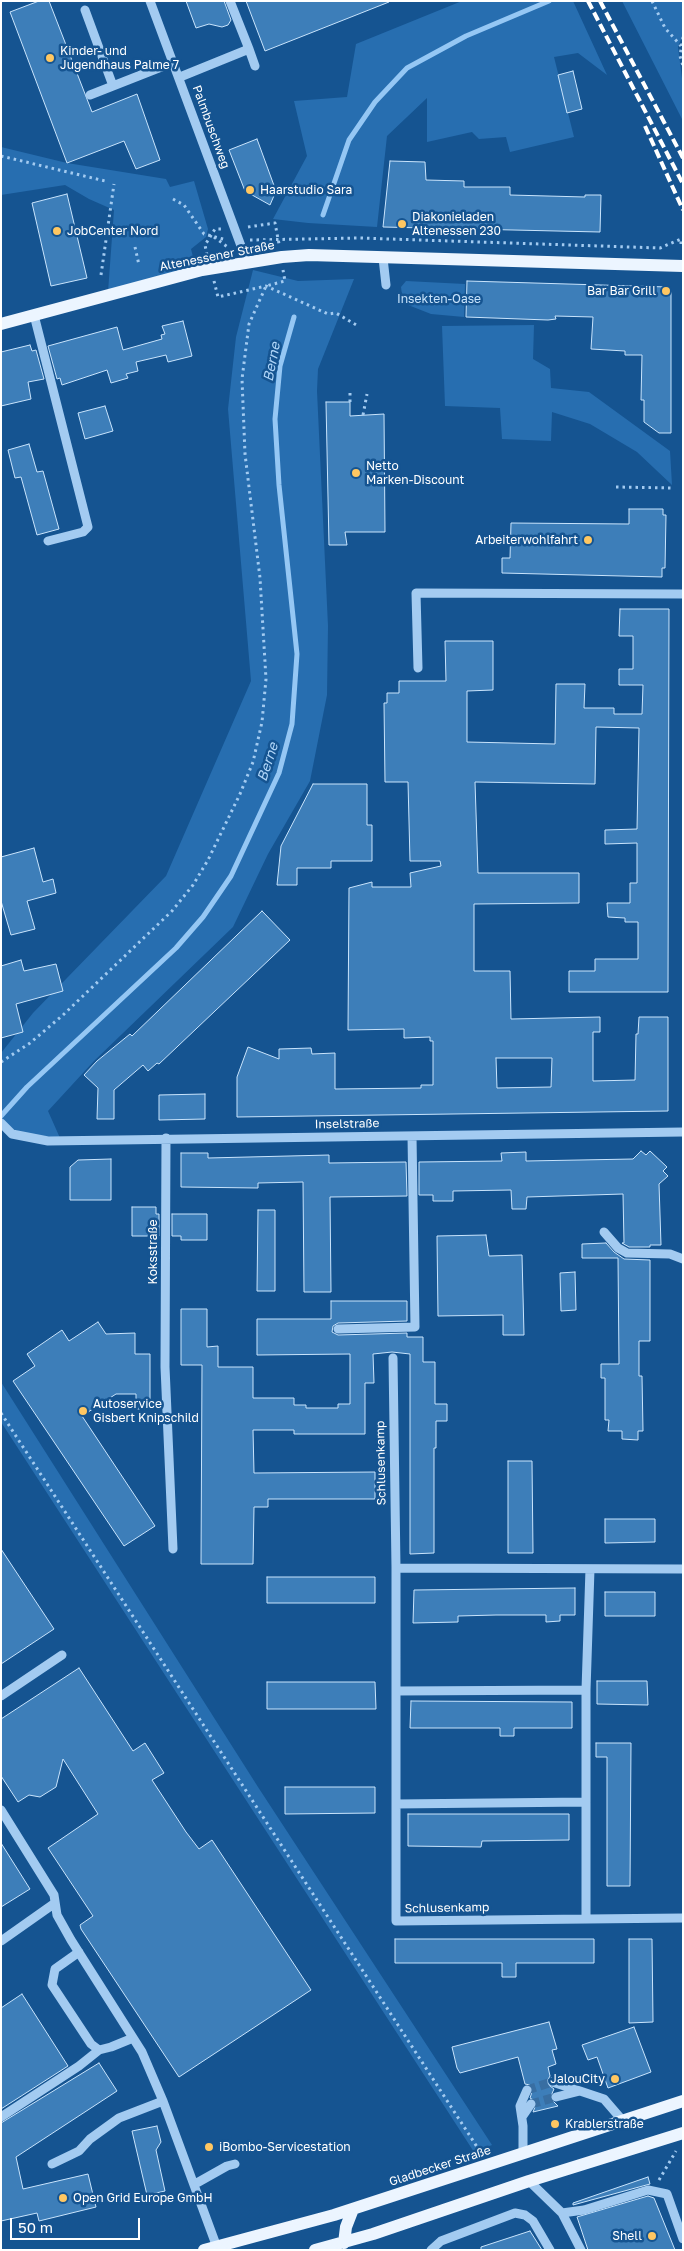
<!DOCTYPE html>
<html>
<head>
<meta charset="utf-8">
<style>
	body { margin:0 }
	#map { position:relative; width:684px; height:2251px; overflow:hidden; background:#155491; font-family:"Golos Text",sans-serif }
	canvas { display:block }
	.frame { position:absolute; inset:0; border:2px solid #fff; pointer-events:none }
	.scale { position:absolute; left:10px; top:2218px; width:130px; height:22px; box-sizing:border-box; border:2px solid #fff; border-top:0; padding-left:6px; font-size:15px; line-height:18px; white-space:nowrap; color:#fff; -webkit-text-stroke:4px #155491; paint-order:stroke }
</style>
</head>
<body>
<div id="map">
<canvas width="684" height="2251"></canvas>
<div class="frame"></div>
<div class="scale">50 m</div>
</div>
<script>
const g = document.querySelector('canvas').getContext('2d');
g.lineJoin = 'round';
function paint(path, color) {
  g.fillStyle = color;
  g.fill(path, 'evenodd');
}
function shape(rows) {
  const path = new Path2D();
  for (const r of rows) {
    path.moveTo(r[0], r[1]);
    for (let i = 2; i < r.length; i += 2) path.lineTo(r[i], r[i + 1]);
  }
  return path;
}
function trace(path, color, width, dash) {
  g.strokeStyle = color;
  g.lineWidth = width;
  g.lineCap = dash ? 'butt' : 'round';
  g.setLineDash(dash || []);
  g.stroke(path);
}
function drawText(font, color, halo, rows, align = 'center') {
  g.font = font + ' "Golos Text",sans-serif';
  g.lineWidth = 5;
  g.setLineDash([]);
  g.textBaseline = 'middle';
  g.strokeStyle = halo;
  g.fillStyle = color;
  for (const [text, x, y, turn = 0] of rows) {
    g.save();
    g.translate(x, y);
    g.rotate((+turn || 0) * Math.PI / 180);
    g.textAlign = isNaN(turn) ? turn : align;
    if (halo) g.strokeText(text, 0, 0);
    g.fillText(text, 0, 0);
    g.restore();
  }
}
paint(shape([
	[462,1,573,1,607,75,578,53,554,57,574,137,510,152,506,137,479,139,472,132,427,142,427,98,387,136,377,227,308,223,273,219,307,156,294,101,347,97,356,44],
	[622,1,683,1,683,34,678,47,683,86,683,121],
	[1,147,67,163,166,179,170,187,194,181,208,229,206,237,191,249,196,269,108,292,114,210,89,199,65,185,1,195],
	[253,270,298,281,354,279,318,369,317,391,328,626,327,695,310,781,268,854,233,927,94,1061,48,1111,60,1138,14,1133,1,1119,1,1053,33,1013,166,876,251,681,228,409,236,337],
	[406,281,465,284,464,317,431,314,403,303,401,287],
	[534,325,533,359,550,369,551,388,589,392,670,451,672,485,637,452,590,424,552,412,551,441,502,439,500,408,445,406,442,326],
	[1,1382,258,1787,492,2145,474,2152,1,1422]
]), '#276eb0');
trace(shape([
	[323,215,349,140,375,102,407,68,466,36,549,1],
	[1,1116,27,1087,176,948,203,917,231,876,279,773,292,724,297,654,279,485,275,419,280,366,294,317]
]), '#95c7f4', 5);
const building = shape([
	[39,1,49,1,92,112,137,94,160,160,136,169,124,141,67,163,10,12,39,1],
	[186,1,224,1,231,20,228,25,222,27,209,24,196,28,186,1],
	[246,1,388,1,389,2,265,51,246,1],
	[573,71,582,109,567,113,558,75,573,71],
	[257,139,276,191,270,205,245,191,229,150,257,139],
	[390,161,425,162,426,180,464,181,464,187,510,187,510,195,585,197,585,195,601,195,600,232,383,227,390,161],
	[67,194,87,278,51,286,32,203,67,194],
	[467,281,668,287,671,292,671,433,659,433,644,422,644,400,641,400,642,355,625,355,625,351,591,349,593,317,555,316,556,319,548,320,466,317,467,281],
	[183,321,192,356,168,362,166,355,136,362,138,371,126,374,128,378,111,383,107,370,62,385,60,378,57,379,48,346,117,327,123,350,162,339,161,335,165,334,162,326,183,321],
	[30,345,32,351,36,350,44,379,28,382,31,399,1,406,1,352,30,345],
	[326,402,350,402,350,416,384,414,385,532,345,532,347,545,329,545,326,402],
	[105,406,113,431,85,439,78,413,105,406],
	[29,444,37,472,43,471,59,529,37,535,21,477,15,478,8,450,29,444],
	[629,509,663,509,663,515,666,515,665,568,662,568,662,577,502,573,502,558,510,558,511,523,629,524,629,509],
	[620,609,669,609,668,992,569,992,569,971,595,971,595,959,638,959,638,922,625,922,625,918,608,917,607,903,630,903,630,883,637,883,637,843,605,844,605,830,637,829,639,728,596,727,595,784,475,782,478,873,579,873,579,903,474,904,474,971,510,971,511,1019,600,1017,600,1032,593,1032,593,1081,635,1080,636,1034,638,1034,639,1017,668,1017,668,1111,237,1117,237,1077,248,1047,279,1059,279,1049,311,1048,312,1054,335,1053,335,1089,421,1088,421,1085,433,1085,433,1041,430,1041,430,1037,404,1038,404,1029,348,1030,349,888,372,882,372,887,411,887,410,873,441,866,440,861,410,861,408,782,385,782,384,703,387,703,387,693,399,693,399,681,446,681,445,641,493,641,493,690,467,691,467,742,555,744,556,684,585,684,584,708,614,708,614,714,642,714,643,685,619,685,619,669,633,669,633,636,619,636,620,609],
	[496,1058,552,1058,551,1087,497,1088,496,1058],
	[313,784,367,784,367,825,372,825,372,861,331,861,331,868,297,868,297,885,277,885,281,846,313,784],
	[34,848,43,882,53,879,56,893,27,901,35,929,11,935,1,901,1,857,34,848],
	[262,911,290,940,159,1064,157,1063,148,1071,143,1065,114,1090,114,1119,97,1119,98,1088,84,1075,97,1061,130,1034,132,1036,262,911],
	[21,960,24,971,56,964,63,991,16,1004,23,1032,1,1038,1,966,21,960],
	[205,1094,205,1119,159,1120,159,1095,205,1094],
	[641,1151,646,1155,650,1151,667,1167,663,1171,668,1176,659,1184,661,1245,650,1245,650,1247,629,1247,622,1243,624,1243,623,1194,527,1197,526,1209,512,1209,511,1190,453,1191,453,1201,433,1201,433,1195,419,1195,419,1162,502,1161,501,1153,526,1152,526,1161,633,1159,641,1151],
	[181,1153,208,1153,208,1158,329,1155,329,1163,406,1162,407,1196,330,1197,331,1292,304,1292,303,1182,258,1183,258,1188,181,1187,181,1153],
	[111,1159,111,1200,70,1200,70,1167,78,1160,111,1159],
	[132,1207,156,1207,156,1214,159,1214,159,1236,132,1236,132,1207],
	[258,1210,275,1210,275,1291,257,1291,258,1210],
	[172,1214,207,1214,207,1240,181,1240,181,1236,172,1236,172,1214],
	[486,1235,489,1256,522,1255,524,1335,503,1335,503,1315,438,1316,437,1236,486,1235],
	[606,1243,614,1252,624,1259,650,1260,650,1341,639,1341,639,1376,642,1376,643,1431,638,1431,638,1440,622,1439,622,1431,608,1431,609,1420,605,1420,605,1378,601,1378,601,1364,619,1364,618,1258,582,1258,582,1244,606,1243],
	[575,1272,576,1310,561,1311,560,1273,575,1272],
	[331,1301,407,1301,407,1321,338,1323,333,1326,332,1332,338,1335,407,1333,407,1337,423,1337,423,1362,435,1362,435,1404,447,1404,447,1421,436,1421,436,1448,434,1448,434,1553,410,1554,410,1354,392,1352,373,1354,374,1383,365,1383,365,1434,294,1434,294,1430,253,1430,254,1473,375,1472,375,1499,268,1499,268,1507,254,1507,253,1564,201,1564,202,1365,181,1365,181,1309,207,1309,207,1347,218,1346,218,1367,253,1367,253,1398,294,1398,294,1405,306,1405,306,1408,338,1408,338,1404,350,1404,350,1354,257,1355,257,1319,331,1319,331,1301],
	[98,1322,106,1334,135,1333,135,1354,150,1354,150,1409,136,1409,136,1394,116,1394,82,1416,155,1526,124,1546,13,1381,35,1366,27,1354,62,1330,69,1341,98,1322],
	[508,1461,532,1461,533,1553,508,1553,508,1461],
	[605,1519,655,1519,655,1542,605,1543,605,1519],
	[1,1549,54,1629,1,1664,1,1549],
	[267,1577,375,1577,375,1603,267,1603,267,1577],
	[575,1588,575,1615,560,1615,560,1621,546,1622,546,1615,496,1615,458,1616,458,1622,413,1623,414,1590,575,1588],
	[605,1592,655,1592,655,1616,605,1616,605,1592],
	[79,1668,133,1751,145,1743,164,1773,152,1780,186,1832,199,1849,212,1840,311,1990,179,2077,81,1929,80,1925,93,1916,48,1848,98,1814,63,1759,56,1787,40,1797,29,1795,18,1802,1,1776,1,1719,79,1668],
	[597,1681,647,1681,648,1705,597,1704,597,1681],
	[267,1682,375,1682,376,1709,267,1709,267,1682],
	[411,1701,572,1702,572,1728,514,1728,514,1736,500,1736,500,1728,410,1728,411,1701],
	[596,1743,631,1743,630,1886,607,1886,607,1757,596,1757,596,1743],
	[285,1787,375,1787,375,1813,285,1814,285,1787],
	[408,1814,569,1814,569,1840,482,1841,481,1847,408,1846,408,1814],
	[1,1843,30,1889,1,1907,1,1843],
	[395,1939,594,1939,594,1963,516,1963,516,1977,502,1977,502,1963,395,1963,395,1939],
	[629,1939,652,1939,653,2022,629,2023,629,1939],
	[22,1994,68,2066,1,2109,1,2008,22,1994],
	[549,2022,557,2049,552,2050,556,2064,548,2067,550,2076,546,2083,554,2089,550,2098,558,2106,533,2112,537,2102,530,2098,533,2089,530,2085,525,2084,518,2057,460,2073,457,2068,452,2047,549,2022],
	[634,2027,651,2072,608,2088,597,2057,588,2060,582,2045,634,2027],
	[99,2063,117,2091,16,2157,23,2189,88,2174,96,2207,39,2221,37,2213,1,2221,1,2123,99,2063],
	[157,2126,161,2142,156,2150,165,2191,147,2195,132,2131,157,2126],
	[648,2177,650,2184,573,2205,573,2203,648,2177],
	[648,2196,654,2198,675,2250,588,2250,577,2217,648,2196],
	[530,2231,542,2250,481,2250,481,2247,530,2231]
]);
paint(building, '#3d7eb9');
trace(building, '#c9e4fc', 1);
trace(shape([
	[527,2090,552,2082],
	[531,2104,556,2097]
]), '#386ea2', 9, [9, 4.5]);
trace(shape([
	[652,1,665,28,681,46],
	[683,37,680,56,683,66],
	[1,156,105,181],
	[173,199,184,205,204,234,227,240],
	[248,227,275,223,279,244],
	[214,237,229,248],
	[250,240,360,238,660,248,681,239,681,246,683,246],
	[135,247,139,265],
	[207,255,205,245,215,229,222,229],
	[101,275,114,184],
	[214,281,218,297,266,286,328,314,336,313,358,326],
	[350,393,350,402],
	[363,415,367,394],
	[616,487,672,488],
	[1,1062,30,1043,63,1015,172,911,193,885,208,860,240,794,253,762,262,722,266,679,260,578,245,454,242,379,249,324,266,286,285,281,283,270],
	[1,1413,481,2153],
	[659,2180,676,2151]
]), '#a3cbf1', 3, [2.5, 4]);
trace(shape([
	[150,1,247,262],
	[230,1,249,49],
	[85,10,113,86],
	[180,77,249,49,255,66],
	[90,95,174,62],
	[383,258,386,285],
	[34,315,88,527,83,532,48,541],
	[418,668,416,593,683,594],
	[1,1123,12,1134,48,1141,683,1132],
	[166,1138,165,1367,173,1549],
	[604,1232,618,1248,627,1253,670,1254,683,1259],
	[338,1329,415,1327,412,1136],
	[393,1358,396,1568,396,1921,683,1918],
	[396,1568,683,1569],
	[396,1691,586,1690],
	[1,1696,62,1655],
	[396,1804,586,1802],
	[1,1810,54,1895,57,1915,71,1940,142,2052,163,2101,218,2250],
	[586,1919,586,1690,590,1569],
	[1,1941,55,1903],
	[79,1952,55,1969,52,1985,91,2044,99,2050,111,2047,133,2038],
	[552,2082,580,2091],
	[556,2097,580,2091,604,2099,623,2121],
	[1,2117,79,2066,99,2050],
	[522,2117,531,2104],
	[523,2154,523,2126,520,2106,527,2090],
	[52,2164,79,2151,90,2139,119,2118,163,2101],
	[529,2181,562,2213,584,2210,648,2190,667,2194,683,2239],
	[195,2184,227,2166,235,2164],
	[562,2213,581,2250],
	[431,2250,441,2241,515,2213,525,2215,533,2221,550,2250]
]), '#a3cbf1', 9);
trace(shape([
	[1,324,202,270,282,257,309,255,683,266],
	[344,2243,346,2227,353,2209],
	[204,2250,334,2215,683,2101],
	[315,2250,373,2234,529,2181,683,2133]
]), '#ecf5ff', 12);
trace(shape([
	[588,1,683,184],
	[600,1,683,158],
	[645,126,683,210]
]), '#fff', 4, [9, 4]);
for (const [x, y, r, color] of [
	[50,58,5,"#ffc762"],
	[250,190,5,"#ffc762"],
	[402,224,5,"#ffc762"],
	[57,231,5,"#ffc762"],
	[666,291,5,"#ffc762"],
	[356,473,5,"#ffc762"],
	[588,540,5,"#ffc762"],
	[83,1411,5,"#ffc762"],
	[615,2079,5,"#ffc762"],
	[555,2124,5,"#ffc762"],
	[209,2147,5,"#ffc762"],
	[63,2198,5,"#ffc762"],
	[652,2236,5,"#ffc762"]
]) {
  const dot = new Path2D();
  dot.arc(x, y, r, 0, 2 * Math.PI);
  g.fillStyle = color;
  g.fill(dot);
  trace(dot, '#155491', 2);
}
drawText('12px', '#fff', '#155491', [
	["Kinder- und",60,51],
	["Jugendhaus Palme 7",60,65],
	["Haarstudio Sara",260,190],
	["Diakonieladen",412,217],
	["Altenessen 230",412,231],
	["JobCenter Nord",67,231],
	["Bar Bar Grill",656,291,"right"],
	["Netto",366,466],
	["Marken-Discount",366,480],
	["Arbeiterwohlfahrt",578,540,"right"],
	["Autoservice",93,1404],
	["Gisbert Knipschild",93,1418],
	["JalouCity",605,2079,"right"],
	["Krablerstraße",565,2124],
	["iBombo-Servicestation",219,2147],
	["Open Grid Europe GmbH",73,2198],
	["Shell",642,2236,"right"]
], 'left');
drawText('12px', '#fff', '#155491', [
	["Palmbuschweg",211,127,70],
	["Altenessener Straße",217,256,-11],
	["Inselstraße",347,1124,-1],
	["Koksstraße",153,1252,-90],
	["Schlusenkamp",381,1463,-91],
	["Schlusenkamp",447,1908,-1],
	["Gladbecker Straße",440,2166,-18]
]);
drawText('12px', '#c9e4fc', '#155491', [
	["Insekten-Oase",439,299]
]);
drawText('italic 14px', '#afd5f8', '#155491', [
	["Berne",272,362,-79],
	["Berne",268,762,-72]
]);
</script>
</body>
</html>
